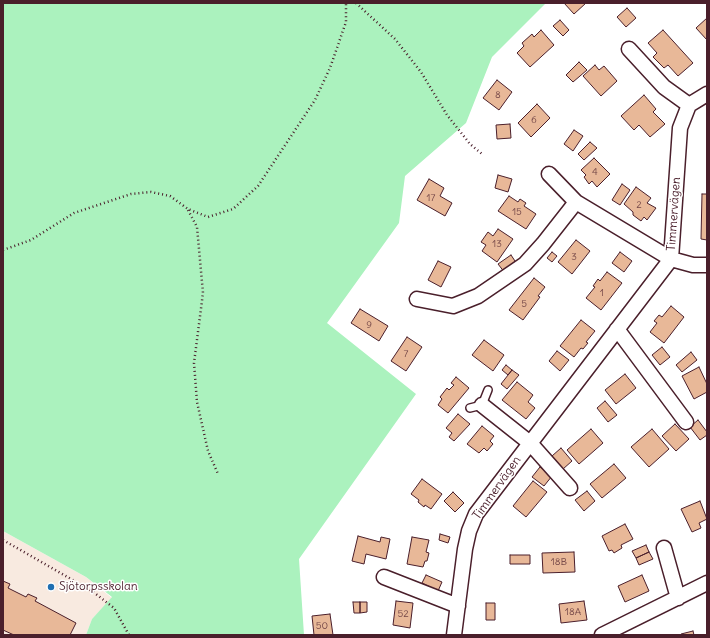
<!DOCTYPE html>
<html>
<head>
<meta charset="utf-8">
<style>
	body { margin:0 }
	#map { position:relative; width:710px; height:638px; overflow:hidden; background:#fff; font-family:Delius,sans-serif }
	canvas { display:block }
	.frame { position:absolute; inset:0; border:4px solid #4a1f2b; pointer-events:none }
</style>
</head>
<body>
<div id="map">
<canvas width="710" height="638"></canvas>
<div class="frame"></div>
</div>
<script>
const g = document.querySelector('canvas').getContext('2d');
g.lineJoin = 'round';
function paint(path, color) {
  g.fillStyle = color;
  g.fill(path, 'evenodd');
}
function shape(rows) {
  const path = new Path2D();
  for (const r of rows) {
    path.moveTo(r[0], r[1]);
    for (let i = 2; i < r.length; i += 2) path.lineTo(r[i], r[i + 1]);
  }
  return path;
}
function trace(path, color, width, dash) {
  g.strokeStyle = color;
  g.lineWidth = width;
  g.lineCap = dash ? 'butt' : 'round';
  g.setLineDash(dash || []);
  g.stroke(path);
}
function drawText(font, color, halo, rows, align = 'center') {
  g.font = font + ' Delius,sans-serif';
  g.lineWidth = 3;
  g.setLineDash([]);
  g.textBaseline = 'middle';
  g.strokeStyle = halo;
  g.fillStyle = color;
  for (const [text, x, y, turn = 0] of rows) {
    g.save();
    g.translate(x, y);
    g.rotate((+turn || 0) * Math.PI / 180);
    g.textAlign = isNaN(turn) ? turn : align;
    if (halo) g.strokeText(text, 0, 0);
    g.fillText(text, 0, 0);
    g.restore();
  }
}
paint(shape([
	[3,531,86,577,112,598,92,619,86,635,3,635]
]), '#f8eae0');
paint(shape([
	[3,3,546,3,492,57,466,123,405,176,399,223,327,323,416,394,299,559,304,635,86,635,92,619,112,597,86,577,3,531]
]), '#abf2be');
const building = shape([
	[564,3,586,3,574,14,564,3],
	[627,8,636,18,626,27,617,17,627,8],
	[707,18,707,40,696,28,707,18],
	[560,20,569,30,563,36,553,26,560,20],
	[541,30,554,45,530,67,517,53,524,46,522,43,532,34,534,37,541,30],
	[663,30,693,63,678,76,668,65,664,68,653,57,657,53,648,43,663,30],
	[579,62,587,70,573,82,566,75,579,62],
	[595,65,599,70,604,66,617,81,601,96,583,76,595,65],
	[497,80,512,92,499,110,483,98,497,80],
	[644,95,656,109,653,112,665,124,650,137,639,125,634,130,621,116,644,95],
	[537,104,550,118,531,137,518,123,537,104],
	[510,124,511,138,497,139,496,125,510,124],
	[574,130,583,136,573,151,564,144,574,130],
	[590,142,597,148,584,160,578,154,590,142],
	[594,158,610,174,597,187,592,181,589,184,584,177,586,175,581,170,594,158],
	[498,175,512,179,508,192,495,188,498,175],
	[429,179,444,188,440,196,452,203,445,216,417,200,429,179],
	[622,184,630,190,620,205,612,200,622,184],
	[636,187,651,198,647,203,656,208,647,220,644,217,641,221,633,215,633,212,624,204,636,187],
	[702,194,707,194,707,240,701,239,702,194],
	[509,196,518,202,520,199,526,203,524,206,536,214,526,229,498,211,509,196],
	[498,229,513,239,497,262,482,251,486,245,481,242,488,232,493,236,498,229],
	[576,240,590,251,572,274,558,262,576,240],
	[552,252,557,256,552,262,547,258,552,252],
	[620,252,632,261,624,272,612,263,620,252],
	[511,255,517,264,505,273,498,264,511,255],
	[438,261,451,267,441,287,428,280,438,261],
	[607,272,622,283,601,310,586,298,595,287,593,286,598,279,600,281,607,272],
	[534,278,545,287,538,296,540,297,523,320,509,310,534,278],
	[671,306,684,317,664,343,650,332,657,323,654,321,659,315,662,317,671,306],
	[360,309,388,326,379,341,351,323,360,309],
	[581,320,595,331,586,342,588,343,583,349,581,348,574,357,560,346,581,320],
	[407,337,422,347,406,371,391,361,407,337],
	[484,340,504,355,493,371,472,355,484,340],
	[662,347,670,357,660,365,652,355,662,347],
	[557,351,569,360,560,371,549,361,557,351],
	[691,352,697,360,682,372,676,365,691,352],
	[506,365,512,370,508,375,502,370,506,365],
	[699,367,707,384,707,392,694,399,682,376,699,367],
	[512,370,519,375,507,389,501,384,512,370],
	[625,374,636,388,616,404,605,390,625,374],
	[456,377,469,388,448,413,438,405,442,399,440,397,447,388,449,390,454,385,451,383,456,377],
	[517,382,533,395,528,402,535,408,526,419,502,400,517,382],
	[605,401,617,415,608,422,597,408,605,401],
	[458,414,470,424,454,441,449,437,452,433,446,428,458,414],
	[698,420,707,432,707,435,700,440,690,427,698,420],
	[675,424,689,439,676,451,662,436,675,424],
	[482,426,494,436,490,441,493,444,487,451,484,448,479,453,467,444,482,426],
	[591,429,603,443,579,464,567,450,591,429],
	[652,429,669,449,649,467,631,447,652,429],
	[561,448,572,461,563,469,552,456,561,448],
	[614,464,626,478,602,498,590,484,614,464],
	[540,467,552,476,544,486,532,477,540,467],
	[422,479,442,494,431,509,425,505,424,507,418,502,419,500,411,494,422,479],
	[533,481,547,492,526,517,513,506,533,481],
	[587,491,595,501,584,511,575,500,587,491],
	[453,492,464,503,455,512,444,501,453,492],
	[700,501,707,519,699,523,701,528,692,532,681,509,700,501],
	[625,524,633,539,621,545,622,548,614,553,612,550,609,551,602,536,625,524],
	[440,534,450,537,448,543,439,540,440,534],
	[358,536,380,542,381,537,390,539,386,559,366,554,364,564,352,561,358,536],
	[412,537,429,540,426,552,429,553,427,561,425,561,423,567,407,564,412,537],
	[646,545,649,552,636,558,632,551,646,545],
	[574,552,575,572,543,573,542,553,574,552],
	[649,552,653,559,639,565,636,558,649,552],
	[510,555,530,555,530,564,510,564,510,555],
	[426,575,442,582,438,591,422,583,426,575],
	[642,575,649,591,625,602,618,586,642,575],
	[3,581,10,584,8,588,26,597,28,594,37,598,35,601,76,623,70,635,14,635,3,630,3,581],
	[396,601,413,603,410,628,393,625,396,601],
	[584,601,587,620,561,623,559,604,584,601],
	[353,602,360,602,360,613,354,613,353,602],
	[360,602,367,602,367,612,360,613,360,602],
	[486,603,495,603,495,620,486,620,486,603],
	[330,614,333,635,314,635,312,616,330,614],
	[693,631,694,635,681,635,681,634,693,631]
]);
paint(building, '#e8b898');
trace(building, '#4a1f2b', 1);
const lane = shape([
	[470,408,482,405,488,390]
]);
const street = shape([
	[629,49,664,87,689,105],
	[576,202,671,259,693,265,707,265],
	[417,299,453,306,478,296,525,264,543,244,576,202,549,174],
	[617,329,686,422],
	[482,405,530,443,570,488],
	[664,548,678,598],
	[384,577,458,606],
	[454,635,465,549,469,531,476,514,671,259,680,128,689,105,707,94],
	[602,635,707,583]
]);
trace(lane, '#4a1f2b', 10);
trace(street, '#4a1f2b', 17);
trace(shape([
	[356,3,395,39,421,72,447,115,470,144,482,154],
	[188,210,197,227,203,293,194,363,197,402,208,451,218,474],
	[3,250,31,240,74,213,131,194,151,192,170,196,188,209,208,217,233,209,258,186,315,100,330,68,346,22,346,3],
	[3,540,92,591,114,608,129,635]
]), '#4a1f2b', 2.5, [1, 3]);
trace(lane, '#fff', 7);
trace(street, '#fff', 14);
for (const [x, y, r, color] of [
	[51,587,4,"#1f6fb2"]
]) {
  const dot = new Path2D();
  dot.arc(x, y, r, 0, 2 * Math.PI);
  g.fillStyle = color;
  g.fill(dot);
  trace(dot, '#fff', 1.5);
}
drawText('10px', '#724546', null, [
	["8",498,95],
	["6",534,120],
	["4",595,172],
	["17",431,198],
	["2",639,205],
	["15",517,212],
	["13",497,244],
	["3",574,257],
	["1",602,293],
	["5",524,304],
	["9",369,325],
	["7",406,354],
	["18B",559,562],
	["18A",573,612],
	["52",403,614],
	["50",322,626]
]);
drawText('12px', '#4a1f2b', '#fff', [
	["Timmervägen",674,214,-86],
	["Timmervägen",497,488,-55]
]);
drawText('12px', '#4a1f2b', '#fff', [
	["Sjötorpsskolan",59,587]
], 'left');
</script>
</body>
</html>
